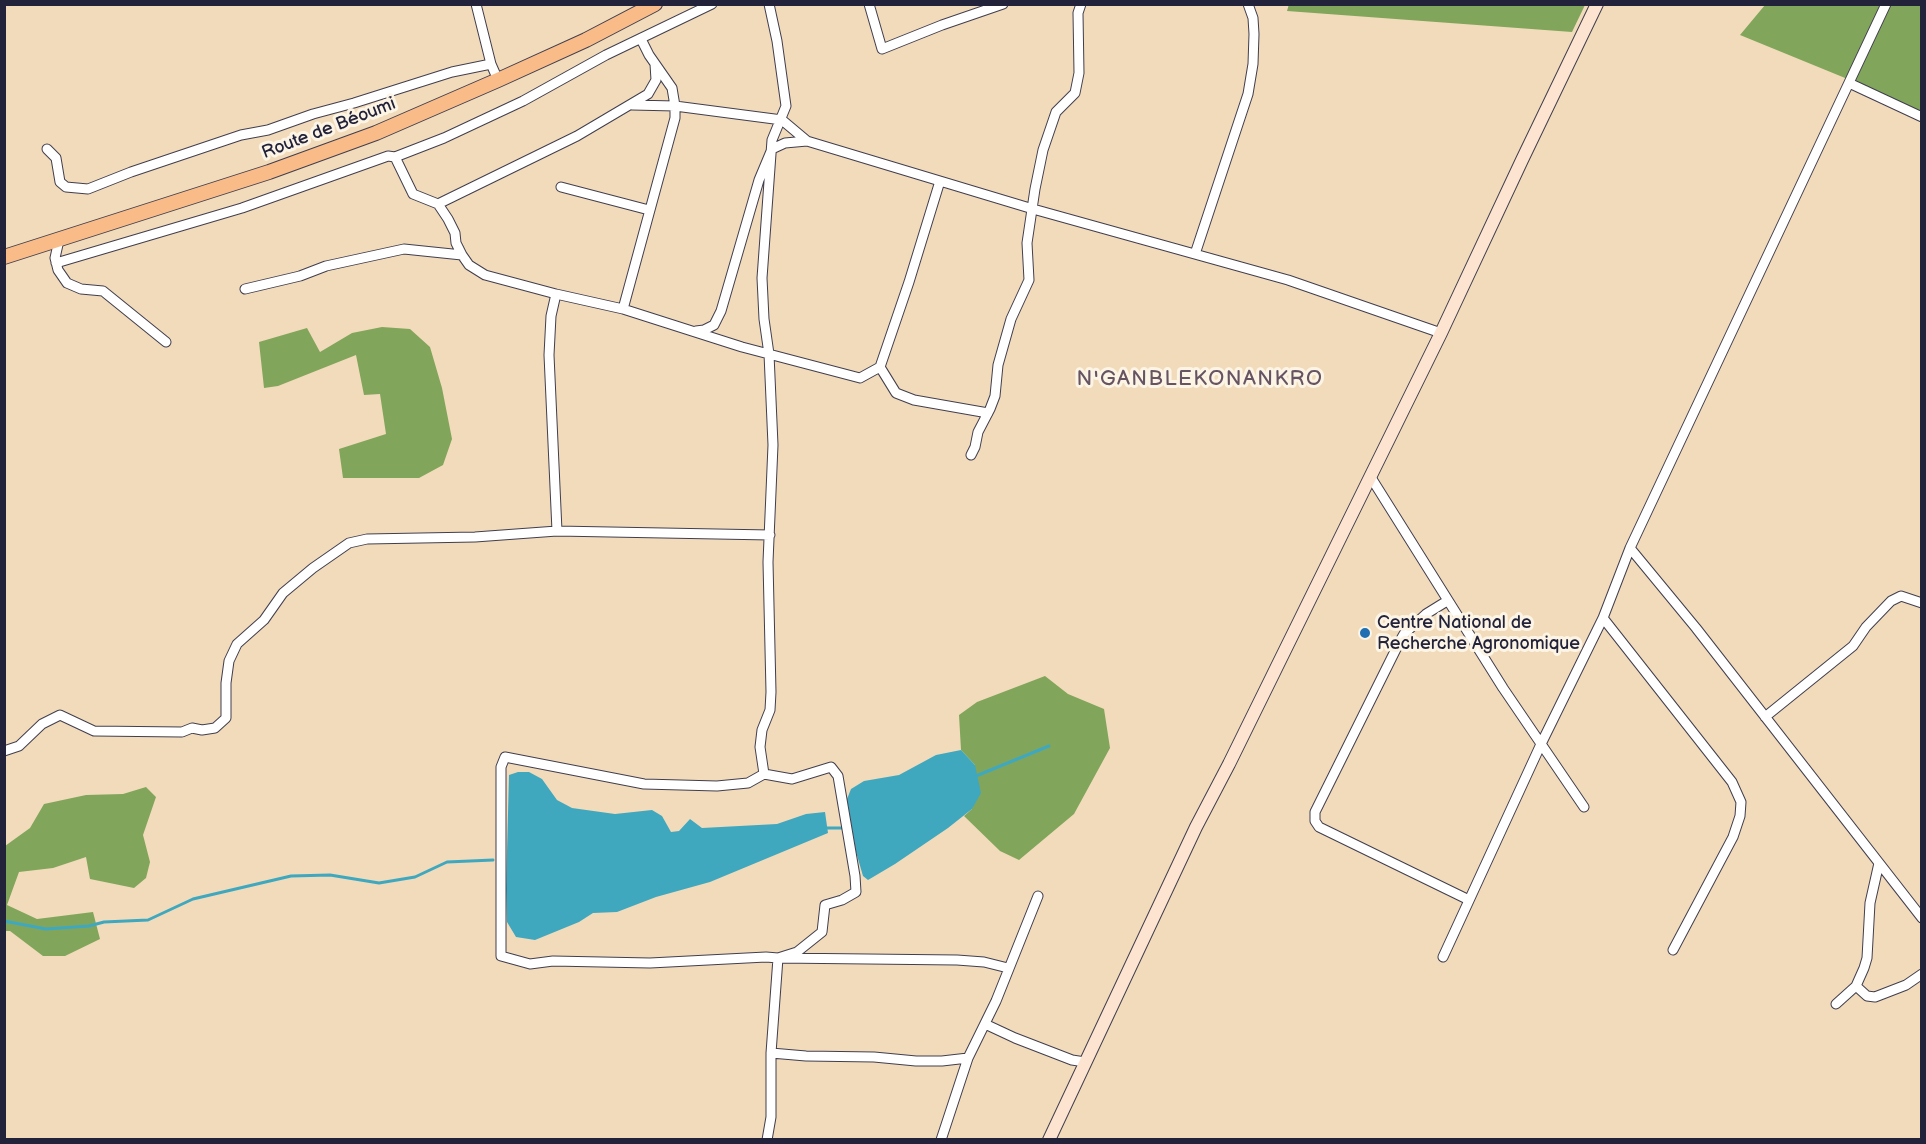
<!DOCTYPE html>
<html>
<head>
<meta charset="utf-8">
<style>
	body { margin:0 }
	#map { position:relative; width:1926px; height:1144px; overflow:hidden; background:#f2dbbb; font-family:"Balsamiq Sans",sans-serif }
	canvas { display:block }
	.frame { position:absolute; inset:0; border:6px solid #22223b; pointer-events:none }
</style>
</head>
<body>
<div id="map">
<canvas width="1926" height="1144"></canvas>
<div class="frame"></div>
</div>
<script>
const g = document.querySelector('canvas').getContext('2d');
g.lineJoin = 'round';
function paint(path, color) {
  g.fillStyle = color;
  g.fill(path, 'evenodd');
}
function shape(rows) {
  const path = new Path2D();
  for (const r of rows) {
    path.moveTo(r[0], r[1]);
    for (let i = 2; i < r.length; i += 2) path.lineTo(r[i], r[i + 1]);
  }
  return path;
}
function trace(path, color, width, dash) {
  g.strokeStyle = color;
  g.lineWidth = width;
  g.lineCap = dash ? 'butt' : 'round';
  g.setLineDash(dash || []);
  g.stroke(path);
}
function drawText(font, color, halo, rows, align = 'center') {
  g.font = font + ' "Balsamiq Sans",sans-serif';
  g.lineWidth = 6;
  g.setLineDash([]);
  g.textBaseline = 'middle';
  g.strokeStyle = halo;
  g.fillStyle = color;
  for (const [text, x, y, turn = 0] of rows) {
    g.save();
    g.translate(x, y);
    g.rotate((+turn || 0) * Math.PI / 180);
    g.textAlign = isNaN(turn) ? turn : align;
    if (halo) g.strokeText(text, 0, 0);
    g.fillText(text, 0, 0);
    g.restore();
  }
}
paint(shape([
	[1289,4,1585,4,1585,5,1572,32,1287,11],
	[1765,5,1921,5,1921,114,1850,80,1740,35],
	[382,327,410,329,430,347,442,388,452,439,443,465,419,478,343,478,339,449,386,434,380,394,364,395,356,355,278,386,264,388,259,342,307,328,320,352,352,333],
	[1045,676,1068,694,1104,709,1110,748,1074,814,1019,860,1000,851,964,816,972,809,975,765,961,750,959,715,977,702],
	[146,787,156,797,143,835,150,862,146,878,134,888,90,879,86,857,53,868,19,872,7,905,37,919,93,912,100,939,65,956,43,956,10,931,5,931,5,846,30,828,44,804,86,795,123,794]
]), '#81a65b');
paint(shape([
	[961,750,975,765,981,793,972,809,948,828,895,864,868,880,863,876,856,852,847,799,851,789,864,781,899,775,936,755],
	[518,772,529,772,542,779,557,800,572,808,615,814,652,810,662,816,671,832,679,831,690,819,702,828,777,824,806,814,825,812,828,833,710,882,656,897,617,912,593,913,579,922,535,940,516,937,507,922,506,889,509,775]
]), '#3fa8bf');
trace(shape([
	[976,776,1049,746],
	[825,828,846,828],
	[4,921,46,929,89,926,104,922,148,920,193,899,291,876,330,875,379,883,415,877,447,862,493,860]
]), '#3fa8bf', 3);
const street = shape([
	[476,4,491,64,498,80],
	[869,4,882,49,942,25,1003,4],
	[1849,83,1922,117],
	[632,105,675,106,782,120,807,141,1033,209,1288,280,1441,333],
	[47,149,56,158,60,182,66,187,88,189,131,172,241,135,268,130,313,114,354,103,452,72,491,64],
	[395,157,413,194,438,204,448,219,455,233,456,243,462,255,469,265,485,275,556,294,623,309,742,347,860,378,880,367,896,393,914,400,988,413],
	[561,187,649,210],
	[438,204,577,136,648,94,656,80,655,64],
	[59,240,55,258,58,270,67,283,81,289,103,291,166,342],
	[1195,254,1248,94,1253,64,1254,34,1253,18,1248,4],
	[56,263,242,208,388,156,395,157,444,138,523,101,606,55,712,4],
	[245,289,300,276,326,266,404,249,462,255],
	[556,294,551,316,549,355,557,531],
	[623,309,675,118,675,106,672,88,649,55,641,39],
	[696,331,704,330,714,325,721,311,759,180,772,149,785,143,807,141],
	[880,367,909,282,940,181],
	[971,455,975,447,978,432,990,409,995,396,998,365,1011,319,1029,280,1027,243,1035,189,1043,150,1056,112,1075,93,1079,73,1078,13,1081,4],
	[1370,476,1503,688,1584,807],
	[1630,548,1696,628,1922,918],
	[1447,601,1426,614,1404,634,1400,641,1315,812,1315,821,1319,827,1469,900],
	[1765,717,1853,646,1866,627,1891,601,1901,596,1922,603],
	[4,751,19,746,42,724,60,715,94,731,182,732,192,728,202,730,215,728,226,718,226,683,229,661,237,644,264,620,283,593,313,568,349,543,367,539,475,537,557,531,770,535],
	[764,774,760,747,762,730,770,710,771,692,768,562,773,445,769,354,764,319,762,278,772,140,786,106,777,41,769,4],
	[1673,950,1733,837,1740,816,1741,802,1732,782,1603,618,1630,548,1886,4],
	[1443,957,1541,744,1603,618],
	[1856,986,1867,996,1875,997,1906,985,1922,974],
	[1836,1004,1856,986,1864,968,1867,958,1870,903,1879,863],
	[985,1024,1015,1038,1072,1060,1085,1062],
	[771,1053,806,1056,874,1057,916,1061,942,1061,968,1058],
	[767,1140,771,1117,771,1053,778,958,797,952,822,932,825,905,842,900,856,892,855,876,838,776,831,767,792,779,764,774,748,783,717,786,644,784,505,757,501,767,501,956,530,964,553,961,650,963,766,957,778,958,957,960,984,962,1008,968],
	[941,1140,968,1058,996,1001,1038,896]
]);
const secondary = shape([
	[1049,1140,1196,827,1229,764,1441,333,1522,160,1597,4]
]);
const primary = shape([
	[4,257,269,172,376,133,498,80,586,40,655,4]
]);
trace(street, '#413e4e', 11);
trace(secondary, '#413e4e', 14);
trace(primary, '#413e4e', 16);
trace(street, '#fff', 9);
trace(secondary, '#fde4d0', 12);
trace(primary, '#f9bc89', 14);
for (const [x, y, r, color] of [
	[1365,633,6,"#1f6fb2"]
]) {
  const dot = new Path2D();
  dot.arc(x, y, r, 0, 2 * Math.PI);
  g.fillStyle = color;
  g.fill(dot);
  trace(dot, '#fcf5e5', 2);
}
drawText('18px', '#22223b', '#fcf5e5', [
	["Route de Béoumi",329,129,-21]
]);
drawText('18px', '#22223b', '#fcf5e5', [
	["Centre National de",1377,623],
	["Recherche Agronomique",1377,644]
], 'left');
g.letterSpacing = '1.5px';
drawText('21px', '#675462', '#fcf5e5', [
	["N'GANBLEKONANKRO",1200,380]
]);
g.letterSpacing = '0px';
</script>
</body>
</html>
